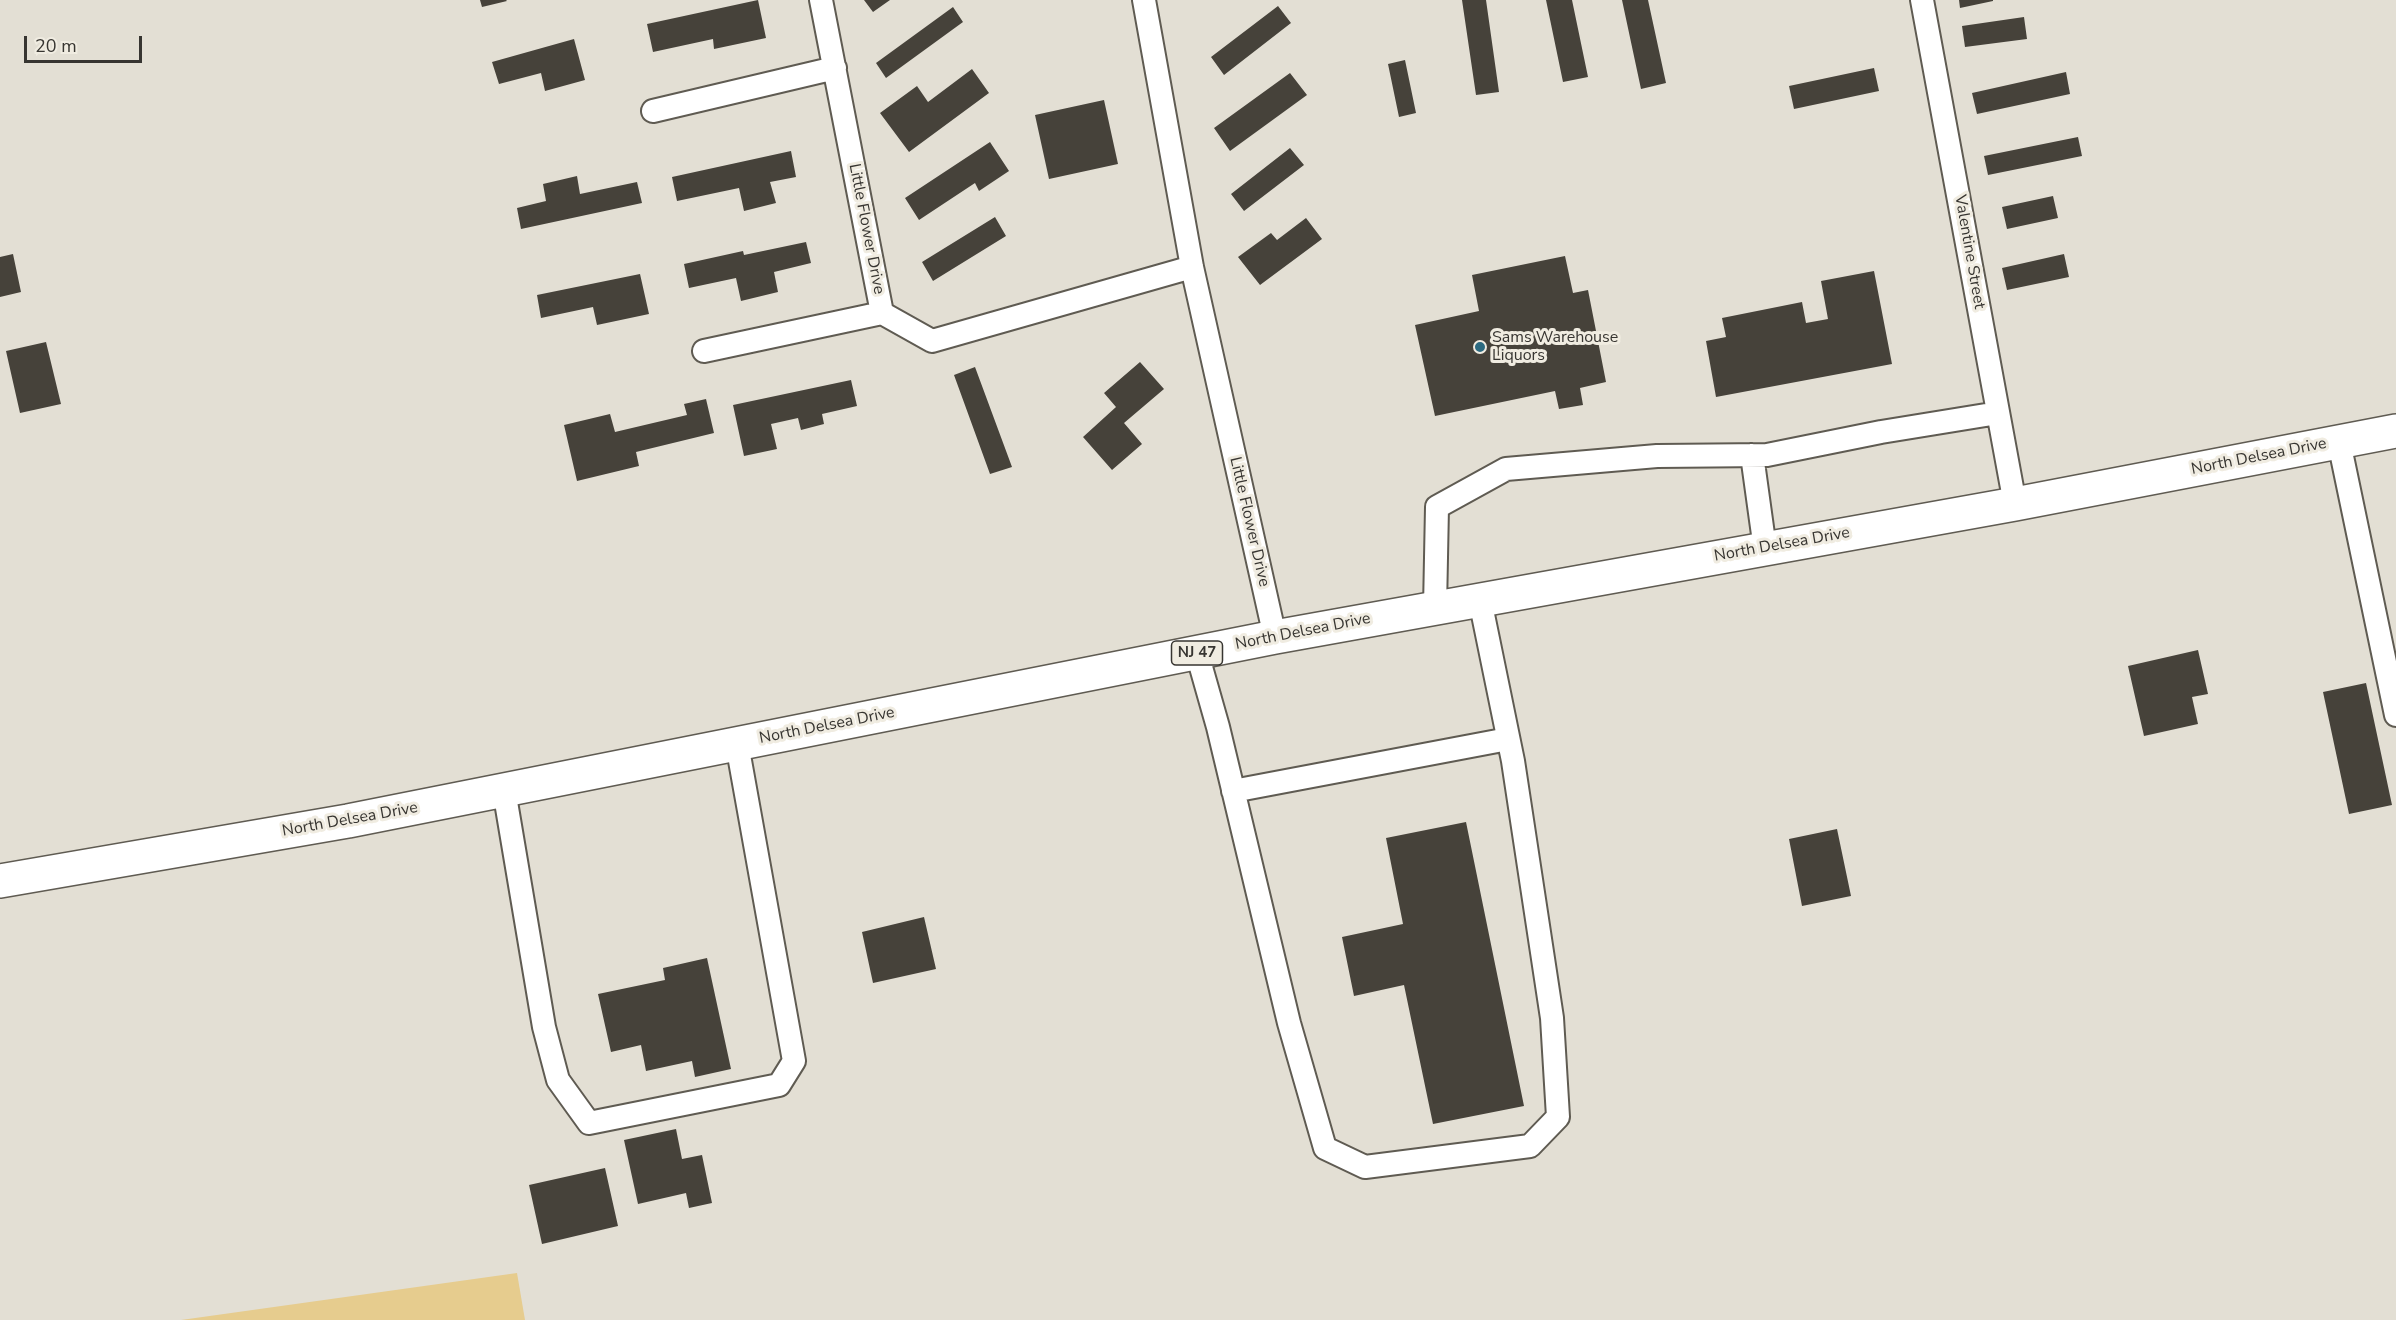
<!DOCTYPE html>
<html>
<head>
<meta charset="utf-8">
<style>
	body { margin:0 }
	#map { position:relative; width:2396px; height:1320px; overflow:hidden; background:#e3dfd4; font-family:"Nunito Sans",sans-serif }
	canvas { display:block }
	.scale { position:absolute; left:24px; top:36px; width:118px; height:27px; box-sizing:border-box; border:3px solid #373531; border-top:0; padding-left:8px; font-size:18px; line-height:21px; white-space:nowrap; color:#373531; -webkit-text-stroke:4px #f0ece1; paint-order:stroke }
</style>
</head>
<body>
<div id="map">
<canvas width="2396" height="1320"></canvas>
<div class="scale">20 m</div>
</div>
<script>
const g = document.querySelector('canvas').getContext('2d');
g.lineJoin = 'round';
function paint(path, color) {
  g.fillStyle = color;
  g.fill(path, 'evenodd');
}
function shape(rows) {
  const path = new Path2D();
  for (const r of rows) {
    path.moveTo(r[0], r[1]);
    for (let i = 2; i < r.length; i += 2) path.lineTo(r[i], r[i + 1]);
  }
  return path;
}
function trace(path, color, width, dash) {
  g.strokeStyle = color;
  g.lineWidth = width;
  g.lineCap = dash ? 'butt' : 'round';
  g.setLineDash(dash || []);
  g.stroke(path);
}
function drawText(font, color, halo, rows, align = 'center') {
  g.font = font + ' "Nunito Sans",sans-serif';
  g.lineWidth = 6;
  g.setLineDash([]);
  g.textBaseline = 'middle';
  g.strokeStyle = halo;
  g.fillStyle = color;
  for (const [text, x, y, turn = 0] of rows) {
    g.save();
    g.translate(x, y);
    g.rotate((+turn || 0) * Math.PI / 180);
    g.textAlign = isNaN(turn) ? turn : align;
    if (halo) g.strokeText(text, 0, 0);
    g.fillText(text, 0, 0);
    g.restore();
  }
}
paint(shape([
	[517,1273,525,1320,181,1320]
]), '#e6cc8e');
paint(shape([
	[480,0,506,0,507,1,482,7],
	[758,0,766,38,714,49,713,39,653,52,647,24],
	[864,0,890,0,873,12],
	[1462,0,1486,0,1499,92,1476,95],
	[1546,0,1572,0,1588,77,1563,82],
	[1622,0,1648,0,1666,83,1641,89],
	[1959,0,1993,0,1993,1,1960,8],
	[1278,6,1291,23,1224,75,1211,57],
	[953,7,963,22,886,78,876,63],
	[2024,17,2027,39,1965,47,1962,26],
	[574,39,585,80,545,91,541,73,499,84,492,62],
	[1405,60,1416,113,1399,117,1388,64],
	[1874,68,1879,91,1794,109,1789,86],
	[972,69,989,93,909,152,880,113,917,86,928,102],
	[2066,72,2070,94,1977,114,1972,93],
	[1290,73,1307,95,1230,151,1214,128],
	[1104,100,1118,164,1049,179,1035,115],
	[2078,137,2082,156,1988,175,1984,156],
	[990,142,1009,171,979,191,975,183,919,220,905,198],
	[1290,148,1304,165,1244,211,1231,194],
	[791,151,796,177,770,182,776,203,744,211,739,188,677,201,672,177],
	[577,176,580,194,637,182,642,203,521,229,517,208,546,201,543,184],
	[2053,196,2058,218,2007,229,2002,207],
	[995,217,1006,236,933,281,922,262],
	[1306,218,1322,239,1260,285,1238,257,1271,233,1277,240],
	[806,242,811,263,774,272,778,292,741,301,736,278,689,288,684,264,743,251,744,255],
	[13,254,21,292,0,297,0,257],
	[2064,254,2069,277,2007,290,2002,268],
	[1565,256,1573,293,1588,290,1606,382,1580,388,1583,405,1559,409,1555,391,1435,416,1415,325,1479,311,1472,275],
	[1874,271,1892,364,1716,397,1706,341,1726,337,1722,318,1802,302,1806,323,1828,319,1821,281],
	[640,274,649,314,597,325,593,307,541,318,537,295],
	[46,342,61,404,20,413,6,351],
	[1140,362,1164,389,1124,423,1142,444,1112,470,1083,437,1116,407,1104,393],
	[975,367,1012,467,990,474,954,375],
	[851,380,857,406,822,414,824,424,801,430,798,418,771,424,777,449,744,456,733,405],
	[706,399,714,433,636,452,639,466,577,481,564,425,610,414,615,432,687,415,684,404],
	[2198,650,2208,694,2192,697,2198,724,2144,736,2128,666],
	[2366,683,2392,805,2349,814,2323,692],
	[1466,822,1524,1106,1433,1124,1404,985,1354,996,1342,937,1403,924,1386,838],
	[1837,829,1851,896,1802,906,1789,839],
	[924,917,936,969,873,983,862,932],
	[707,958,731,1069,695,1077,692,1061,646,1071,641,1045,611,1052,598,994,665,980,663,968],
	[676,1129,682,1159,702,1155,712,1203,689,1208,686,1193,638,1204,624,1140],
	[605,1168,618,1226,542,1244,529,1185]
]), '#46423a');
const service = shape([
	[821,0,882,313,932,341,1192,267],
	[1144,0,1192,267,1275,637],
	[1922,0,2015,504],
	[653,111,835,68],
	[704,351,882,313],
	[2339,442,2396,715],
	[1752,455,1765,549],
	[1435,608,1437,507,1506,469,1657,456,1767,455,1881,432,1998,413],
	[1197,653,1218,727,1289,1023,1325,1148,1365,1167,1530,1146,1558,1117,1552,1018,1513,761,1480,600],
	[504,790,544,1027,558,1080,589,1123,779,1085,794,1061,737,744],
	[1233,791,1508,739]
]);
const primary = shape([
	[0,881,348,821,1275,637,2015,504,2396,431]
]);
trace(service, '#5f5b52', 26);
trace(primary, '#5f5b52', 36);
trace(service, '#fff', 22);
trace(primary, '#fff', 33);
for (const [x, y, r, color] of [
	[1480,347,6,"#2c6a80"]
]) {
  const dot = new Path2D();
  dot.arc(x, y, r, 0, 2 * Math.PI);
  g.fillStyle = color;
  g.fill(dot);
  trace(dot, '#f0ece1', 2);
}
for (const [x, y, w] of [
	[1197,653,51]
]) {
  const box = new Path2D();
  box.roundRect(x - w / 2, y - 12, w, 24, 4.5);
  g.fillStyle = '#f0ece1';
  g.fill(box);
  trace(box, '#373531', 1.5);
}
drawText('bold 15px', '#373531', null, [
	["NJ 47",1197,653]
]);
drawText('16px', '#373531', '#f0ece1', [
	["Little Flower Drive",866,229,79],
	["Valentine Street",1969,252,80],
	["North Delsea Drive",2259,457,-11],
	["Little Flower Drive",1249,522,77],
	["North Delsea Drive",1782,545,-10],
	["North Delsea Drive",1303,632,-11],
	["North Delsea Drive",827,726,-11],
	["North Delsea Drive",350,820,-10]
]);
drawText('16px', '#373531', '#f0ece1', [
	["Sams Warehouse",1492,338],
	["Liquors",1492,356]
], 'left');
</script>
</body>
</html>
